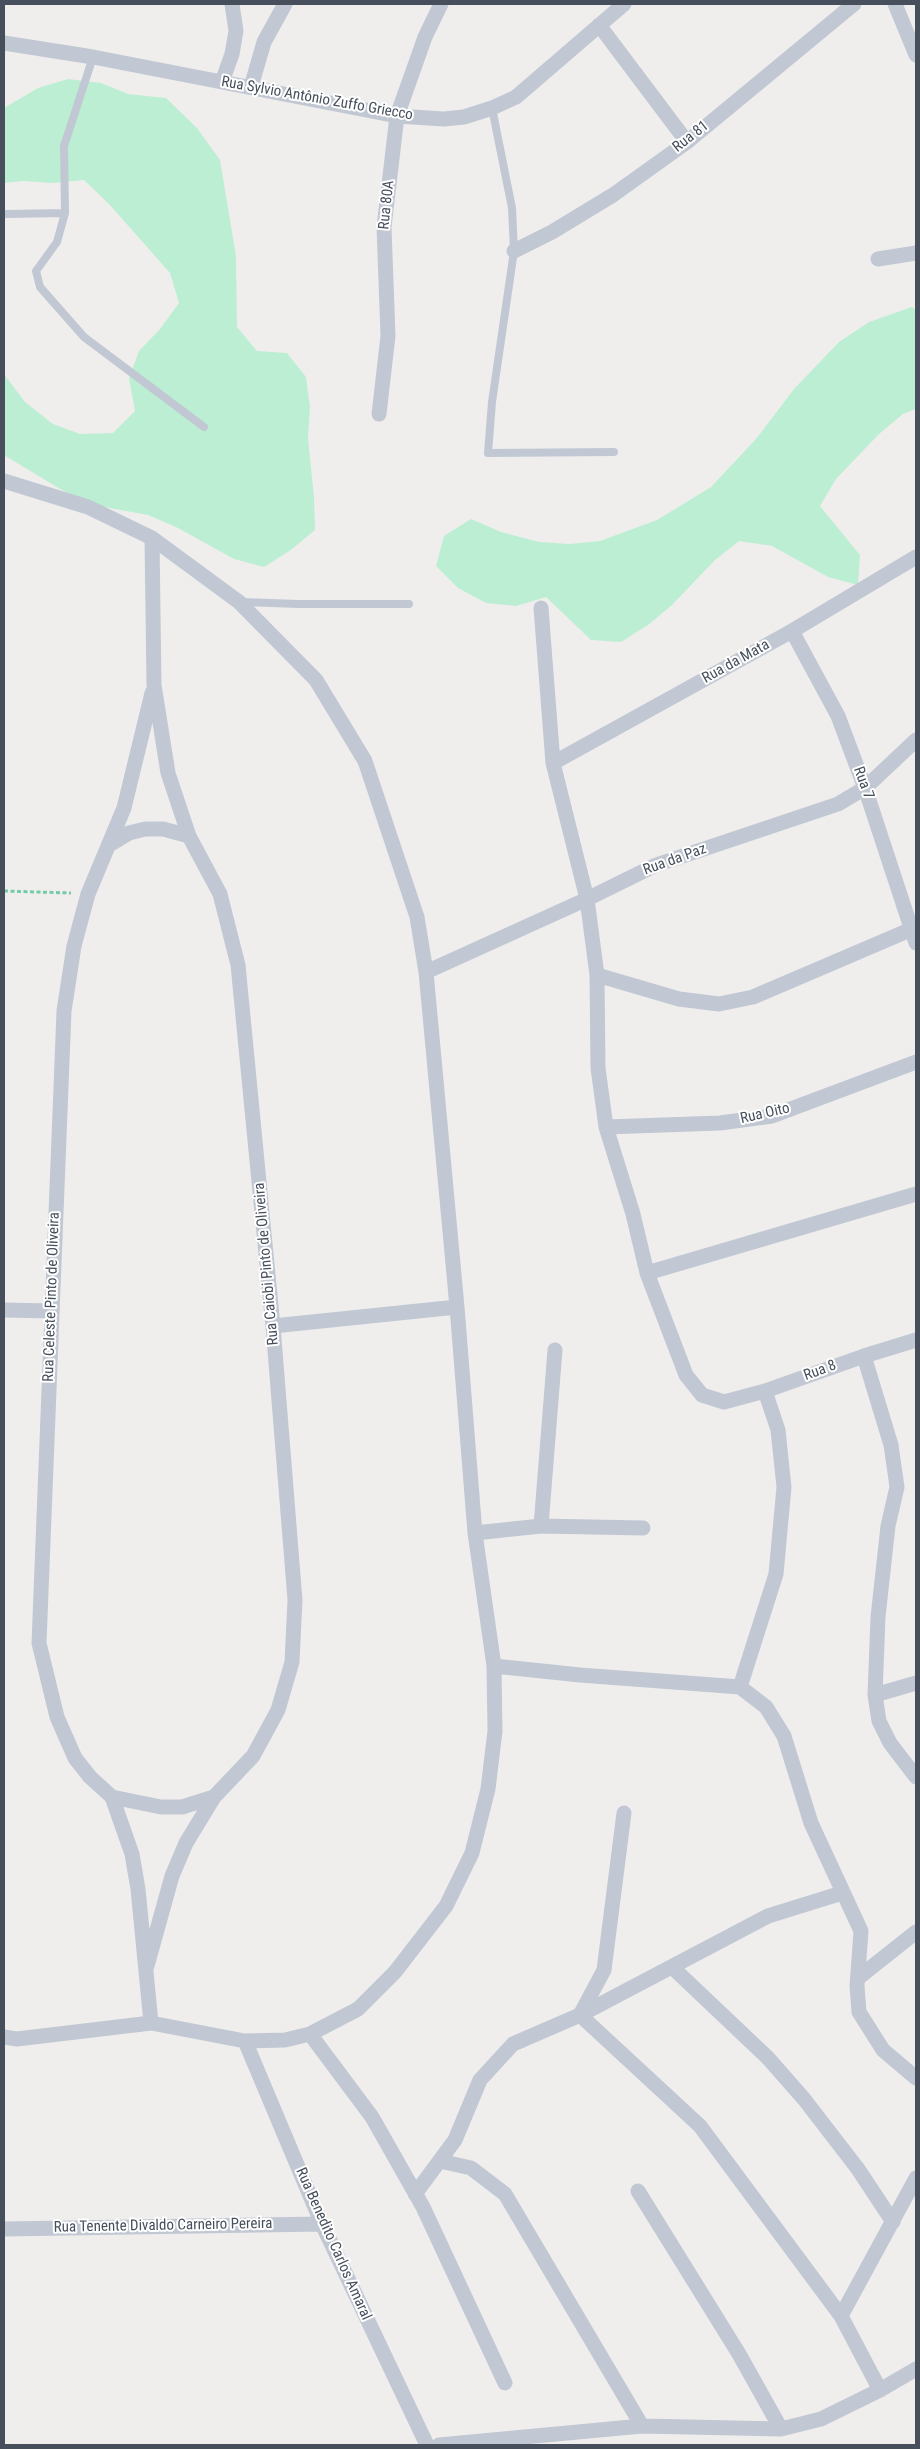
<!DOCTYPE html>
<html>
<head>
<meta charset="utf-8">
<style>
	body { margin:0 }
	#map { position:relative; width:920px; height:2449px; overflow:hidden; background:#f0eeed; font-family:"Roboto Condensed",sans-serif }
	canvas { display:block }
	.frame { position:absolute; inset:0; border:5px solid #464f5b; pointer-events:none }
</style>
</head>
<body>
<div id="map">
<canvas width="920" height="2449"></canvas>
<div class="frame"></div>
</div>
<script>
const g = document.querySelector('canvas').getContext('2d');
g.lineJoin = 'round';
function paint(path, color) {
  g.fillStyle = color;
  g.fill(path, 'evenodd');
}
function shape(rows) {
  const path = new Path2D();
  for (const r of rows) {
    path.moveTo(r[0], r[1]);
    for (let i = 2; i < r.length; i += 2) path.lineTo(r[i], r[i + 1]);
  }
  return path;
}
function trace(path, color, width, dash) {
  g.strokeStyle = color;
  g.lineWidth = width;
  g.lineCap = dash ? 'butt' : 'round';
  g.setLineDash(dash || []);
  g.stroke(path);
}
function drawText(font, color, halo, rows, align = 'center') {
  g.font = font + ' "Roboto Condensed",sans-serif';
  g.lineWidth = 4;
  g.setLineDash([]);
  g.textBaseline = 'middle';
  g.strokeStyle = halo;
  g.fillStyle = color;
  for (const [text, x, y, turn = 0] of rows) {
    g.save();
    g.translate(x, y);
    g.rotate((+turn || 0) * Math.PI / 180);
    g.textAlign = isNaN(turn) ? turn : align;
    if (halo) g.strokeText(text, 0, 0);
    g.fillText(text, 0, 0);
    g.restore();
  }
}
paint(shape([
	[68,79,101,83,128,94,166,98,197,128,220,160,236,256,237,327,257,351,287,353,306,377,310,407,308,438,314,497,315,530,291,550,264,567,234,559,178,528,148,515,93,505,60,489,4,455,4,374,25,402,53,424,80,434,113,433,135,411,129,378,139,351,160,329,179,303,170,273,109,204,84,180,53,183,23,181,4,183,4,108,38,88],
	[912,307,916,310,916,409,903,414,879,434,836,479,820,506,860,555,858,585,828,577,772,546,739,541,715,560,672,605,648,625,621,642,591,640,546,597,516,606,486,603,458,588,436,566,444,536,471,519,501,532,539,542,570,544,600,541,657,520,711,487,756,439,794,389,839,342,869,322]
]), '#bceed3');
trace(shape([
	[4,891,71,893]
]), '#74cba8', 3, [4, 2.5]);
trace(shape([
	[93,57,64,146,65,213,57,242,36,271,40,287,84,337,204,427],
	[492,108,512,208,514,251,492,402,488,453,614,452],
	[4,214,65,213],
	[241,602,299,604,409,604]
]), '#c1c8d3', 8);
trace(shape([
	[895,4,916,55],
	[599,25,687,142],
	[4,43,93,57,397,116,444,119,464,117,492,108,516,97,624,4],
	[222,82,232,54,236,31,232,4],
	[251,87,264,42,285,4],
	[514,251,552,232,613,195,687,142,854,4],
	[878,259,916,253],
	[379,414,388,336,384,227,397,116,425,37,441,4],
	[4,481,88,507,152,538,239,602,316,680,365,761,417,917,426,972,457,1307,475,1533,494,1666,495,1731,488,1789,472,1853,446,1906,395,1972,358,2009,310,2034,285,2040,245,2041,151,2023,17,2039,4,2037],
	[541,608,553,763,587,899,597,975,598,1068,606,1127,633,1214,647,1273,686,1375,702,1395,724,1402,765,1391,864,1356,916,1340],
	[792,631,838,716,865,788,916,943],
	[152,693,124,808,88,894,74,946,64,1011,39,1643,57,1717,75,1758,90,1777,112,1797,161,1807,182,1807,214,1797],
	[553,763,792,631,916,557],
	[109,845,129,833,145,829,163,829,189,836],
	[426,972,587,899,656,865,838,804,865,788,916,740],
	[597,975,679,999,719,1004,753,997,912,929],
	[606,1127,720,1123,772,1116,916,1062],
	[647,1273,916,1194],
	[4,1310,52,1311],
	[273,1326,457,1307],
	[864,1356,891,1445,897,1487,888,1526,878,1617,875,1695,879,1721,890,1743,916,1777],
	[541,1526,555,1350],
	[475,1533,541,1526,643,1528],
	[494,1666,580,1675,740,1687,766,1707,784,1736,811,1823,861,1931,857,1986,859,2012,883,2050,916,2078],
	[740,1687,776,1574,784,1487,778,1430,765,1391],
	[875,1695,916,1683],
	[112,1797,132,1854,138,1889,151,2023],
	[624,1813,604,1970,580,2015,700,2126,841,2316],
	[147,1966,172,1876,186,1843,214,1797,253,1756,278,1710,292,1662,295,1600,273,1326,238,965,220,894,189,836,168,773,154,685,152,538],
	[672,1967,768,2058,804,2099,858,2169,893,2222],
	[858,1978,916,1932],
	[310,2034,372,2117,423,2207,505,2383],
	[245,2041,322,2224,427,2445],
	[440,2161,471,2168,505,2194,642,2426],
	[638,2191,739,2354,781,2429],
	[415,2194,455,2140,480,2080,513,2044,580,2015,768,1916,842,1893],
	[4,2229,322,2224],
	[880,2390,841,2316,916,2178],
	[439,2445,642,2426,781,2429,821,2419,880,2390,916,2369]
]), '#c1c8d3', 15);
drawText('15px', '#464f5b', '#fff', [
	["Rua Sylvio Antônio Zuffo Griecco",317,99,10],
	["Rua 81",691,137,-38],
	["Rua 80A",387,205,-84],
	["Rua da Mata",736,662,-29],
	["Rua 7",863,783,70],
	["Rua da Paz",675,860,-20],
	["Rua Oito",765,1114,-13],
	["Rua Caiobi Pinto de Oliveira",267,1264,-95],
	["Rua Celeste Pinto de Oliveira",52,1297,-88],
	["Rua 8",820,1371,-20],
	["Rua Tenente Divaldo Carneiro Pereira",163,2226,-1],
	["Rua Benedito Carlos Amaral",333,2244,66]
]);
</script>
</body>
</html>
